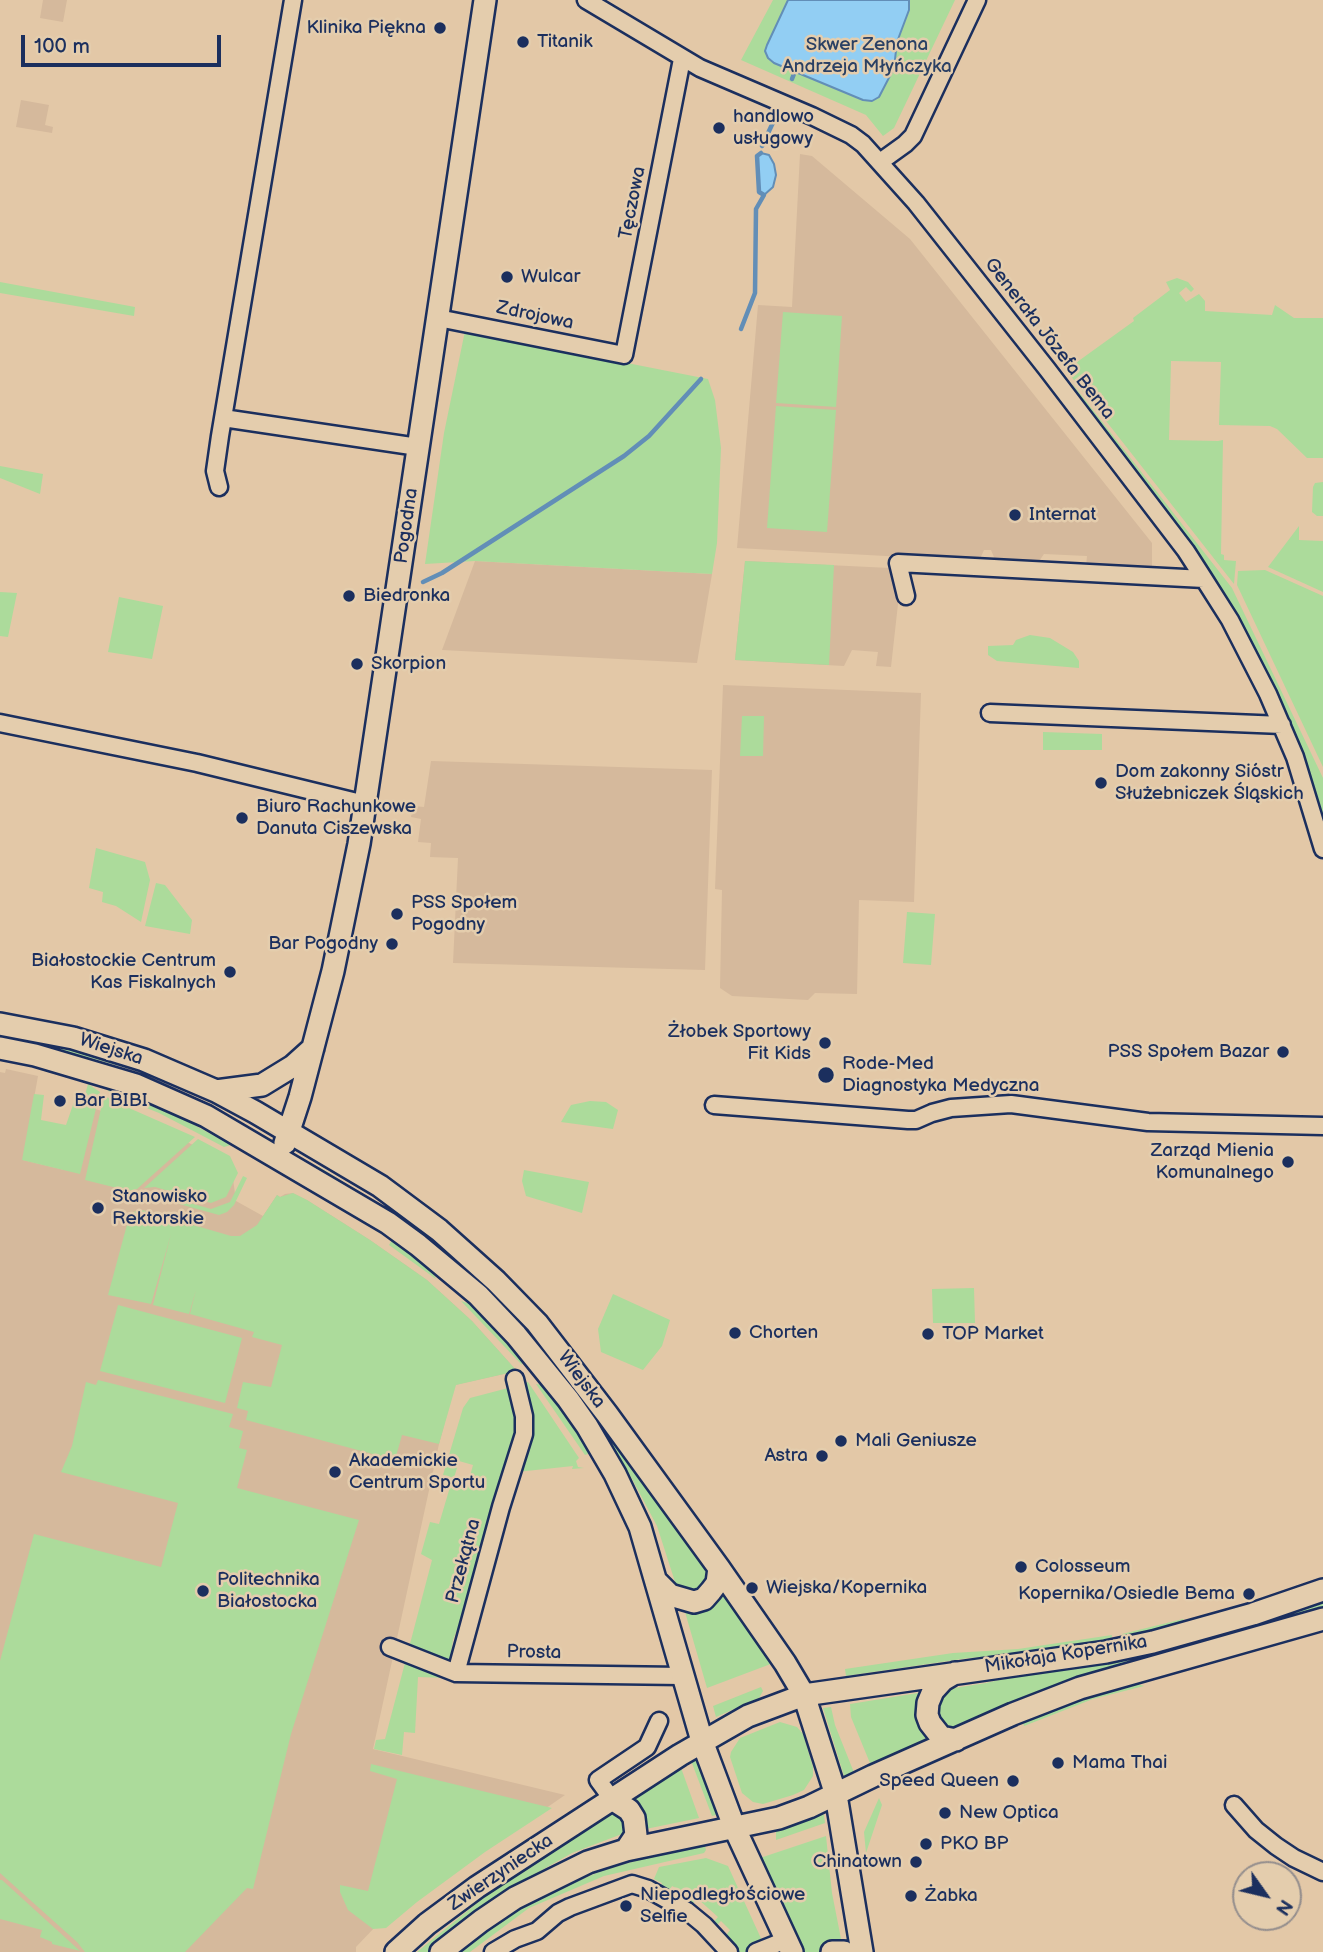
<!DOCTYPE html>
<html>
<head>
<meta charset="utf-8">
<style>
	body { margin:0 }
	#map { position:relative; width:1323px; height:1952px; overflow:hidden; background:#e3c8a7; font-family:"Balsamiq Sans",sans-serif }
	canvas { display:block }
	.north { position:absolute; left:1232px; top:1861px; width:70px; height:70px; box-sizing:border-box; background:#e4cdad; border:2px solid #948e8d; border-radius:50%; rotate:124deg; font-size:19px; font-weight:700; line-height:28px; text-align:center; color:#1b2f5e }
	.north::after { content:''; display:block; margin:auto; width:24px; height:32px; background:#1b2f5e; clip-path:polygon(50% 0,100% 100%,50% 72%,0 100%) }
	.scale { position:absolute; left:21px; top:35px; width:200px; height:32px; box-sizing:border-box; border:4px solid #1b2f5e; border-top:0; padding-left:9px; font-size:21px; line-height:24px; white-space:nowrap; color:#1b2f5e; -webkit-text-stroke:5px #e4cdad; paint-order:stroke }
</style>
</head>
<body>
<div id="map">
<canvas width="1323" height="1952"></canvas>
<div class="north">N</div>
<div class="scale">100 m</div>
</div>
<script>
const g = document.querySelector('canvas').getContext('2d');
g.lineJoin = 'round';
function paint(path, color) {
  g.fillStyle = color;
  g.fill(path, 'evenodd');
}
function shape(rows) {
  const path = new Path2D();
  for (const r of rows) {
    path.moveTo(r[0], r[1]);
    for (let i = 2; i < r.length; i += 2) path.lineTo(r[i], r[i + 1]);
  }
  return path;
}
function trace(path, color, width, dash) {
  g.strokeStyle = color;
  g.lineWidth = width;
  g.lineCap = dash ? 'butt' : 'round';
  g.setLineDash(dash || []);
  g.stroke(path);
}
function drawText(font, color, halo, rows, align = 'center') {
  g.font = font + ' "Balsamiq Sans",sans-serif';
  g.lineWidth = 5;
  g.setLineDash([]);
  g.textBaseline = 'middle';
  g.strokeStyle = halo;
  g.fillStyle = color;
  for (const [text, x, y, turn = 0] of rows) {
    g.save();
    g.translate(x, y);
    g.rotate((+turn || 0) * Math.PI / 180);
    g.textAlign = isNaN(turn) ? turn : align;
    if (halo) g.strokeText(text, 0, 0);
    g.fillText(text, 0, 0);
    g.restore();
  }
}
paint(shape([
	[43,0,67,0,63,22,40,18],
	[21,100,49,105,45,125,53,127,52,133,16,127],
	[800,154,812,156,910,239,1152,543,1152,572,1086,567,1087,556,1044,554,1037,564,996,562,991,550,984,550,979,561,737,548,758,305,792,307],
	[475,561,712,574,697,663,442,650],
	[745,561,890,568,899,595,891,667,876,666,878,652,852,650,844,666,735,660],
	[723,685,921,693,914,902,859,900,857,994,815,993,808,1000,732,996,720,988,722,890,715,889],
	[431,761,712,770,705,970,453,963,458,858,430,857,431,843,418,842,421,819,411,817,413,806,424,807],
	[6,1069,38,1076,23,1160,65,1170,84,1106,153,1125,231,1164,236,1201,263,1216,277,1195,280,1197,285,1194,293,1193,307,1200,370,1240,427,1280,472,1321,517,1371,455,1385,439,1444,373,1749,565,1795,376,1926,356,1947,356,1952,0,1952,0,1072,5,1073]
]), '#d5b99c');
paint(shape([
	[773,0,955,0,894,128,883,136,866,115,741,60],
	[1177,278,1188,282,1194,289,1191,292,1186,287,1179,293,1186,302,1199,294,1205,301,1205,311,1272,315,1275,305,1294,318,1323,318,1323,458,1307,458,1277,429,1270,426,1219,425,1221,362,1171,361,1169,440,1218,441,1223,440,1221,554,1224,555,1224,560,1236,561,1234,584,1066,370,1134,321,1133,318,1170,290,1166,282],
	[0,282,135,307,134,316,0,293],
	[783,312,842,316,836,407,776,403],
	[465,331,708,379,715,400,721,448,717,543,712,574,475,561,425,564,444,433],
	[1071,382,1232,588,1323,778,1323,822,1293,730,1245,631,1191,546,1103,432],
	[776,406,836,410,827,532,767,528],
	[0,466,43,474,40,494,0,478],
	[1323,482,1323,516,1317,516,1312,512,1313,487,1315,483],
	[1299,526,1299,540,1323,541,1323,592,1268,567],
	[745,561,834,565,829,665,735,660],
	[1265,570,1323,596,1323,767,1237,585,1238,571],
	[0,592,17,593,8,637,0,636],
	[119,597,163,606,152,659,108,652],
	[1030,635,1050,638,1073,652,1079,661,1079,668,997,661,988,655,988,646,1013,645,1016,640],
	[742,716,764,716,763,756,740,756],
	[1043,732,1102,734,1102,750,1043,750],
	[96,848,145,862,150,880,141,922,116,906,102,902,103,892,89,888],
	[156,883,165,885,192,920,190,934,145,926],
	[907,912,935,914,931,965,903,963],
	[0,1030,77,1047,159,1077,76,1054,0,1037],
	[98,1083,185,1120,231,1145,224,1147,159,1113,114,1095],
	[88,1084,100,1092,80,1174,22,1160,34,1094,44,1095,41,1120,66,1125,74,1102,83,1102],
	[104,1095,113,1101,195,1137,137,1189,129,1191,85,1180],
	[590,1101,606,1102,618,1110,613,1129,561,1122,571,1105],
	[198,1139,230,1156,238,1173,226,1197,211,1203,155,1187,144,1188],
	[311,1165,319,1167,447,1246,521,1316,712,1572,700,1593,677,1588,657,1526,631,1477,571,1386,536,1340,486,1289,444,1252,377,1206],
	[524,1170,589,1182,582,1213,526,1196,522,1181],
	[243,1176,247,1178,234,1205,227,1212,219,1215,143,1194,155,1193,211,1209,230,1202],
	[293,1193,307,1200,370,1240,427,1280,472,1321,517,1371,456,1385,439,1444,402,1435,395,1460,246,1420,248,1411,237,1408,243,1382,271,1387,282,1345,252,1337,254,1332,190,1314,196,1290,189,1314,153,1305,171,1234,151,1304,108,1295,128,1221,133,1212,142,1210,231,1236,240,1236,257,1225,277,1195,280,1197],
	[392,1240,431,1269,436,1279,389,1245],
	[974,1288,975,1323,933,1323,932,1289],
	[613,1294,670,1320,662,1346,643,1370,601,1352,598,1329],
	[461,1301,473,1305,521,1357,522,1365],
	[118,1305,242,1338,225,1403,100,1371],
	[98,1380,233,1414,229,1427,243,1431,239,1448,247,1450,237,1488,359,1520,291,1734,253,1889,247,1888,185,1952,85,1952,77,1942,0,1873,0,1661,34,1534,161,1567,178,1503,61,1472,72,1446,86,1382,96,1385],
	[528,1382,579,1458,576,1461,578,1467,584,1468,572,1469,573,1466,517,1472,524,1383],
	[536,1384,544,1385,589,1451,588,1454,585,1455],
	[512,1387,521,1428,476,1580,453,1640,447,1678,418,1677,415,1733,404,1732,402,1755,374,1749,376,1740,385,1739,432,1560,421,1554,430,1522,439,1524,450,1487,440,1484,441,1480,467,1487,473,1465,459,1461,454,1478,443,1475,463,1408,470,1398],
	[723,1586,776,1662,707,1688,683,1605],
	[1323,1600,1323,1609,955,1731,947,1728,937,1718,936,1698,942,1690,986,1683,1062,1665],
	[1183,1619,1187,1624,1124,1639,1122,1634],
	[1112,1635,1111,1641,1018,1655,969,1658,846,1676,845,1669,953,1653,1018,1649],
	[1132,1682,1144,1686,1093,1699,1024,1726,1023,1723,1024,1719,1061,1705],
	[761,1687,763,1691,759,1698,716,1717,713,1706],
	[924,1692,938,1738,872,1768,851,1717,850,1704],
	[831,1707,835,1725,855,1775,845,1779,823,1708],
	[780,1722,797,1727,803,1734,813,1767,813,1776,804,1790,793,1795,763,1804,753,1802,742,1793,730,1757,731,1752,740,1738],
	[698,1753,720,1814,712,1816,690,1758],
	[371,1764,552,1808,485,1852,417,1902,386,1928,373,1929,348,1910,340,1892,340,1885,368,1891,397,1779,370,1771],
	[680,1765,699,1818,641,1830,628,1799],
	[879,1798,882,1805,866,1853,864,1832],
	[615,1807,620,1808,628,1829,622,1834,572,1853,535,1874,429,1952,417,1952,519,1869],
	[822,1814,824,1815,825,1823,776,1840,776,1830],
	[826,1836,832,1893,843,1949,830,1948,820,1952,804,1952,760,1858],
	[705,1846,706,1850,704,1853,604,1876,529,1908,470,1952,457,1952,524,1903,604,1870,646,1858],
	[706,1858,728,1866,764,1945,746,1952,737,1952,724,1938,730,1930,721,1921,714,1928,711,1925,718,1917,698,1899,690,1906,689,1905,692,1896,672,1886,667,1896,659,1889,662,1883,654,1879,659,1867],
	[0,1880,2,1880,80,1951,52,1944,52,1942,40,1937,42,1930,0,1919]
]), '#acdb9b');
const water = shape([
	[788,0,909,0,909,10,897,42,894,68,879,97,872,101,863,100,774,63,768,58,765,51,767,45,788,0],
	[761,153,769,155,774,164,776,175,773,187,764,195,759,192,757,156,761,153]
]);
paint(water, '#92cef3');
trace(water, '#628eb7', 2);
trace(shape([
	[792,79,795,71],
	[762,146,777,114],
	[741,329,755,293,756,209,764,195,759,192,757,156,761,153],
	[423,582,442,573,624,456,649,436,701,379]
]), '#628eb7', 4.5);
const street = shape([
	[586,0,700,68,812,116,851,135,863,144,916,203,1047,369,1186,551,1204,579,1230,620,1268,694,1295,757,1323,849],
	[880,162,905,144,913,136,977,0],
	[438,318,624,355,682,59],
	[223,418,418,447],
	[219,487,215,471,220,436,293,0],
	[906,596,898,563,1204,579],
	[990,713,1282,725],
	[0,723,197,763,365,804],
	[714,1105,908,1120,916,1120,932,1113,951,1108,1011,1104,1148,1122,1323,1126],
	[390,1647,456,1673,682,1676],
	[456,1673,501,1507,524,1434,524,1416,515,1379],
	[612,1799,598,1780,647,1747,659,1721],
	[1234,1805,1256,1830,1276,1846,1294,1858,1323,1872],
	[493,1952,515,1939,537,1931,558,1913,570,1907,632,1884,648,1889,687,1911,704,1925,729,1952],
	[756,1952,786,1940]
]);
const secondary = shape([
	[0,1024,73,1038,144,1060,216,1091,255,1112,380,1186,439,1230,496,1281,537,1323,607,1414,719,1568,785,1663,804,1695,836,1795,862,1952],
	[0,1048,35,1055,136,1085,206,1116,388,1223,418,1245,478,1295,516,1335,568,1399,587,1426,615,1474,640,1527,702,1741,735,1829,792,1952],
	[216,1091,262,1085,293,1066,313,1048],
	[285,1143,300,1097,333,971,359,844,485,0],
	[658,1583,670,1595,694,1602,704,1599,711,1591,717,1583,719,1568],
	[955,1673,943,1680,933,1691,928,1703,927,1715,930,1723,941,1737,956,1740],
	[612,1799,629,1810,634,1818,636,1835,626,1850],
	[396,1952,427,1924,477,1887,680,1755,748,1716,804,1695,1106,1652,1153,1642,1253,1614,1323,1590],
	[441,1952,481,1921,515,1898,588,1862,626,1850,779,1818,809,1807,873,1776,1013,1714,1080,1688,1323,1619],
	[832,1952,844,1952]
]);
trace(street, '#1b2f5e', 21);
trace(secondary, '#1b2f5e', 26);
trace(street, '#e4cdad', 16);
trace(secondary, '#e4cdad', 21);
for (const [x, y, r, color] of [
	[440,28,7,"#1b2f5e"],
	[523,42,7,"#1b2f5e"],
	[719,128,7,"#1b2f5e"],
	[507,277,7,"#1b2f5e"],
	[1015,515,7,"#1b2f5e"],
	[349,596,7,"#1b2f5e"],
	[357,664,7,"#1b2f5e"],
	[1101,783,7,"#1b2f5e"],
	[242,818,7,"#1b2f5e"],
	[397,914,7,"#1b2f5e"],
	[392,944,7,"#1b2f5e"],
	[230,972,7,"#1b2f5e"],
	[825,1043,7,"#1b2f5e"],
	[1283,1052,7,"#1b2f5e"],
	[826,1075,9,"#1b2f5e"],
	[60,1101,7,"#1b2f5e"],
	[1288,1162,7,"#1b2f5e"],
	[98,1208,7,"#1b2f5e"],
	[735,1333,7,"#1b2f5e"],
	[928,1334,7,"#1b2f5e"],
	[841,1441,7,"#1b2f5e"],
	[822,1456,7,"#1b2f5e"],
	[335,1472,7,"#1b2f5e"],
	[1021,1567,7,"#1b2f5e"],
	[752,1588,7,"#1b2f5e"],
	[203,1591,7,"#1b2f5e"],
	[1249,1594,7,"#1b2f5e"],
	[1058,1763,7,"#1b2f5e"],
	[1013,1781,7,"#1b2f5e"],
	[945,1813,7,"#1b2f5e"],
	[926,1844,7,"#1b2f5e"],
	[916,1862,7,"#1b2f5e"],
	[911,1896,7,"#1b2f5e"],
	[626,1906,7,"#1b2f5e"]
]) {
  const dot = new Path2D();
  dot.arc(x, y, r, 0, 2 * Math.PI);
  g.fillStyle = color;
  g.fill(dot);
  trace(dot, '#e4cdad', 2.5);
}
drawText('19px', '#1b2f5e', '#e4cdad', [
	["Klinika Piękna",426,28,"right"],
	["Titanik",537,42],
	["handlowo",733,117],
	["usługowy",733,139],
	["Wulcar",521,277],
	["Internat",1029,515],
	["Biedronka",363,596],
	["Skorpion",371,664],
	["Dom zakonny Sióstr",1115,772],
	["Służebniczek Śląskich",1115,794],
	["Biuro Rachunkowe",256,807],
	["Danuta Ciszewska",256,829],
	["PSS Społem",411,903],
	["Pogodny",411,925],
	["Bar Pogodny",378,944,"right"],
	["Białostockie Centrum",216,961,"right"],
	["Kas Fiskalnych",216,983,"right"],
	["Żłobek Sportowy",811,1032,"right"],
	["Fit Kids",811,1054,"right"],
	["PSS Społem Bazar",1269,1052,"right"],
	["Rode-Med",842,1064],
	["Diagnostyka Medyczna",842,1086],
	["Bar BIBI",74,1101],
	["Zarząd Mienia",1274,1151,"right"],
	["Komunalnego",1274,1173,"right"],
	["Stanowisko",112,1197],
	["Rektorskie",112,1219],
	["Chorten",749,1333],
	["TOP Market",942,1334],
	["Mali Geniusze",855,1441],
	["Astra",808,1456,"right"],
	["Akademickie",349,1461],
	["Centrum Sportu",349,1483],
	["Colosseum",1035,1567],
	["Politechnika",217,1580],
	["Białostocka",217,1602],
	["Wiejska/Kopernika",766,1588],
	["Kopernika/Osiedle Bema",1235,1594,"right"],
	["Mama Thai",1072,1763],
	["Speed Queen",999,1781,"right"],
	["New Optica",959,1813],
	["PKO BP",940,1844],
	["Chinatown",902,1862,"right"],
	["Niepodległościowe",640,1895],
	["Selfie",640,1917],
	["Żabka",925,1896]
], 'left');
drawText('19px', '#2a4064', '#e4cdad', [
	["Skwer Zenona",867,45],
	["Andrzeja Młyńczyka",867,67]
]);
drawText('19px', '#1b2f5e', '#e4cdad', [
	["Tęczowa",633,203,-79],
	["Zdrojowa",535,316,12],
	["Generała Józefa Bema",1049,339,52],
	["Pogodna",407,526,-82],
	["Wiejska",111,1050,18],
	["Wiejska",581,1380,53],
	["Przekątna",464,1561,-75],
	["Prosta",534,1653,1],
	["Mikołaja Kopernika",1066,1655,-9],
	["Zwierzyniecka",501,1873,-34]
]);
</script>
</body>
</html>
